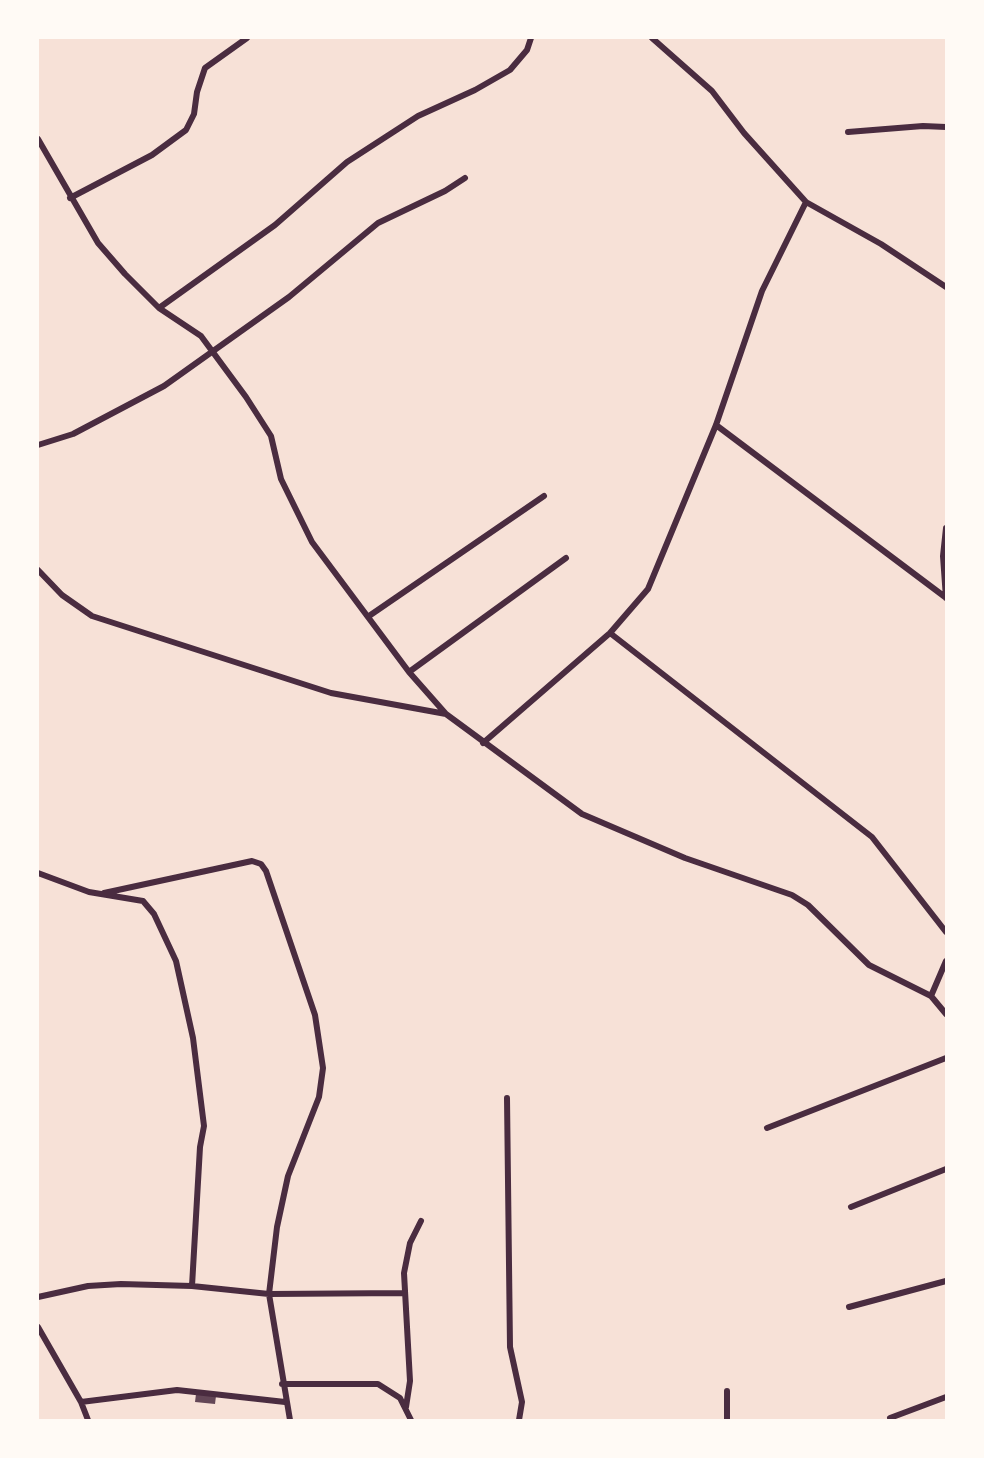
<!DOCTYPE html>
<html>
<head>
<meta charset="utf-8">
<style>
	body { margin:0 }
	#map { position:relative; width:984px; height:1458px; overflow:hidden; background:#f7e1d7; font-family:"Libre Baskerville",serif }
	canvas { display:block }
	.frame { position:absolute; inset:0; border:39px solid #fffaf5; pointer-events:none }
</style>
</head>
<body>
<div id="map">
<canvas width="984" height="1458"></canvas>
<div class="frame"></div>
</div>
<script>
const g = document.querySelector('canvas').getContext('2d');
g.lineJoin = 'round';
function paint(path, color) {
  g.fillStyle = color;
  g.fill(path, 'evenodd');
}
function shape(rows) {
  const path = new Path2D();
  for (const r of rows) {
    path.moveTo(r[0], r[1]);
    for (let i = 2; i < r.length; i += 2) path.lineTo(r[i], r[i + 1]);
  }
  return path;
}
function trace(path, color, width, dash) {
  g.strokeStyle = color;
  g.lineWidth = width;
  g.lineCap = dash ? 'butt' : 'round';
  g.setLineDash(dash || []);
  g.stroke(path);
}
paint(shape([
	[196,1394,216,1396,215,1404,195,1402]
]), '#644757');
trace(shape([
	[652,38,712,91,744,133,806,202,881,244,946,287],
	[848,132,923,126,946,127],
	[38,139,98,243,125,274,159,308,201,336,246,397,271,436,281,479,312,542,409,672,446,714,582,814,685,858,792,895,808,905,869,965,931,996,946,1014],
	[70,198,152,155,186,130,194,114,197,92,205,68,247,38],
	[159,308,275,225,347,162,418,116,475,90,510,70,527,50,531,38],
	[716,425,945,597],
	[38,445,73,434,164,386,289,297,378,223,445,191,465,178],
	[38,570,62,595,92,616,331,693,446,714],
	[946,598,943,556,946,528],
	[369,616,544,496],
	[610,633,872,837,946,932],
	[409,672,566,558],
	[483,743,610,633,648,589,716,425,762,291,806,202],
	[38,873,89,892,143,901,154,914,176,961,193,1038,204,1126,200,1147,192,1286],
	[104,893,252,861,261,864,266,871,315,1015,323,1068,319,1097,288,1176,277,1227,269,1294,290,1420],
	[931,996,946,961],
	[507,1098,510,1347,522,1402,519,1420],
	[767,1128,946,1058],
	[851,1207,946,1169],
	[38,1297,88,1286,121,1284,192,1286,269,1294,405,1293],
	[849,1307,946,1281],
	[38,1327,81,1402,88,1420],
	[282,1384,378,1384,400,1398,411,1420],
	[727,1391,727,1420],
	[81,1402,177,1390,285,1402],
	[406,1407,410,1381,404,1273,410,1243,421,1221],
	[890,1418,946,1397]
]), '#4a2c40', 6);
</script>
</body>
</html>
